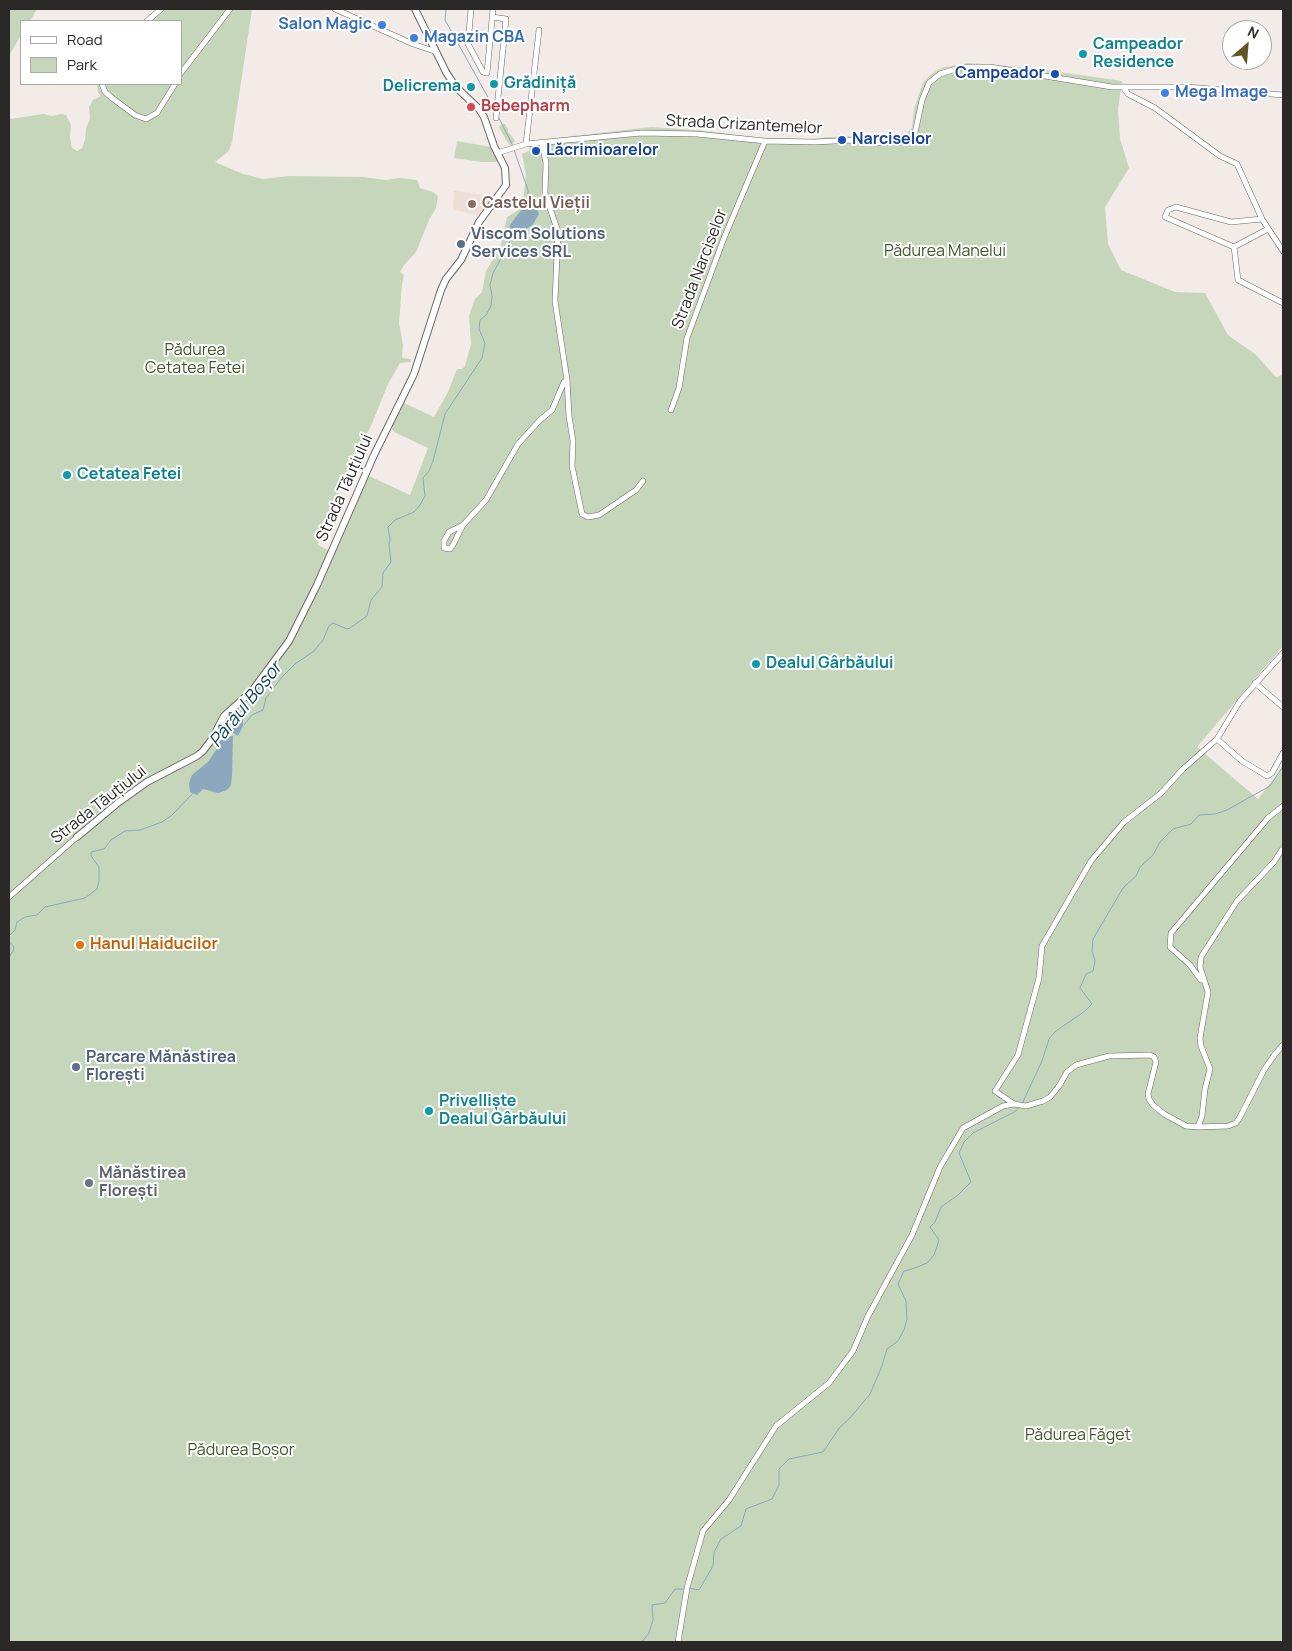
<!DOCTYPE html>
<html>
<head>
<meta charset="utf-8">
<style>
	body { margin:0 }
	#map { position:relative; width:1292px; height:1651px; overflow:hidden; background:#f2ebe7; font-family:Manrope,sans-serif }
	canvas { display:block }
	.frame { position:absolute; inset:0; border:10px solid #2b2927; pointer-events:none }
	.legend { position:absolute; left:20px; top:20px; width:162px; height:65px; box-sizing:border-box; background:#fff; border:1px solid #aaa9a9; margin:0; padding:6px 9px; list-style:none; font-size:15px; color:#2b2927 }
	.legend li { display:flex; align-items:center; gap:10px; height:25px }
	.legend b { width:25px; border:1px solid #aaa9a9 }
	.north { position:absolute; left:1222px; top:20px; width:50px; height:50px; box-sizing:border-box; background:#fff; border:1px solid #aaa9a9; border-radius:50%; rotate:27deg; font-size:14px; font-weight:700; line-height:20px; text-align:center; color:#2b2927 }
	.north::after { content:''; display:block; margin:auto; width:18px; height:22px; background:#605623; clip-path:polygon(50% 0,100% 100%,50% 72%,0 100%) }
</style>
</head>
<body>
<div id="map">
<canvas width="1292" height="1651"></canvas>
<div class="frame"></div>
<ul class="legend">
<li><b style="height:6px;background:#fff"></b>Road</li>
<li><b style="height:14px;background:#c6d6ba"></b>Park</li>
</ul>
<div class="north">N</div>
</div>
<script>
const g = document.querySelector('canvas').getContext('2d');
g.lineJoin = 'round';
function paint(path, color) {
  g.fillStyle = color;
  g.fill(path, 'evenodd');
}
function shape(rows) {
  const path = new Path2D();
  for (const r of rows) {
    path.moveTo(r[0], r[1]);
    for (let i = 2; i < r.length; i += 2) path.lineTo(r[i], r[i + 1]);
  }
  return path;
}
function trace(path, color, width, dash) {
  g.strokeStyle = color;
  g.lineWidth = width;
  g.lineCap = dash ? 'butt' : 'round';
  g.setLineDash(dash || []);
  g.stroke(path);
}
function drawText(font, color, halo, rows, align = 'center') {
  g.font = font + ' Manrope,sans-serif';
  g.lineWidth = 4;
  g.setLineDash([]);
  g.textBaseline = 'middle';
  g.strokeStyle = halo;
  g.fillStyle = color;
  for (const [text, x, y, turn = 0] of rows) {
    g.save();
    g.translate(x, y);
    g.rotate((+turn || 0) * Math.PI / 180);
    g.textAlign = isNaN(turn) ? turn : align;
    if (halo) g.strokeText(text, 0, 0);
    g.fillText(text, 0, 0);
    g.restore();
  }
}
paint(shape([
	[454,191,464,192,495,197,482,216,454,210,453,207]
]), '#eddfd6');
paint(shape([
	[9,9,37,9,30,21,21,21,21,35,9,56],
	[157,9,252,9,232,142,229,151,215,162,243,174,263,179,289,176,363,177,386,180,400,178,417,180,420,188,433,192,438,196,436,208,429,220,416,252,405,264,400,272,404,275,402,284,399,323,403,345,402,356,403,358,411,359,411,362,400,363,388,384,371,426,355,455,338,494,336,504,319,537,318,545,333,553,369,476,410,495,428,448,394,432,390,426,402,402,434,417,448,392,457,369,462,369,465,366,471,344,469,316,475,299,482,292,486,271,500,248,507,217,517,211,523,202,526,175,522,154,529,151,530,141,651,127,695,130,764,138,809,139,844,136,895,138,905,135,912,128,914,109,923,83,930,75,941,68,968,63,996,65,1032,68,1122,81,1118,109,1120,139,1129,168,1105,207,1108,244,1121,270,1175,292,1205,293,1228,335,1255,354,1276,377,1283,375,1283,646,1197,747,1258,799,1283,767,1283,1642,9,1642,9,119,44,114,52,116,61,114,66,115,71,125,70,137,72,148,77,151,82,148,85,140,86,129,90,118,89,107,93,100,101,96,98,92,97,84,181,84,181,21,144,21],
	[502,124,505,124,508,129,508,132,510,134,515,141,510,146,501,131,499,127],
	[457,141,491,147,498,161,497,162,482,162,454,158]
]), '#c6d6ba');
paint(shape([
	[527,205,537,209,539,214,532,226,525,229,524,234,519,238,509,234,510,225,524,206],
	[234,714,243,721,243,726,238,736,227,729,228,722],
	[233,736,232,776,231,785,227,790,218,793,203,789,197,795,190,792,189,783,192,775,208,762,218,747,217,744,224,737]
]), '#8ba8be');
trace(shape([
	[446,9,445,20,495,110],
	[498,116,513,146],
	[514,150,528,190,528,200,526,205],
	[244,725,252,715,263,710,266,698,282,677,295,664,314,651,323,640,329,626,333,623,347,629,350,628,367,616,371,600,382,587,383,573,391,562,389,545,390,539,388,527,395,520,414,512,420,505,425,496,423,478,429,471,433,461,445,414,482,358,485,343,479,329,480,320,486,315,491,306,492,296,490,285,493,273,509,244,512,234],
	[9,957,13,951,14,947,9,941,9,936,15,930,17,922,25,917,37,915,45,907,85,898,97,889,99,881,99,867,91,856,91,852,104,849,111,840,125,831,140,830,162,822,172,815,194,792],
	[1022,1104,1042,1061,1049,1039,1056,1031,1085,1011,1092,1004,1080,988,1086,974,1093,971,1095,961,1092,951,1093,939,1123,888,1136,876,1140,867,1153,855,1160,842,1173,829,1191,824,1199,815,1215,814,1227,810,1270,786,1283,766],
	[688,1588,699,1590,713,1566,714,1552,721,1539,741,1526,746,1509,772,1499,779,1485,779,1469,789,1459,823,1452,840,1427,850,1418,870,1394,882,1366,887,1349,898,1341,904,1330,907,1319,906,1301,898,1284,904,1271,912,1269,927,1263,934,1255,939,1240,930,1227,935,1222,941,1207,958,1195,971,1182,959,1153,964,1142,973,1133,1016,1111,1019,1107],
	[642,1642,649,1633,653,1620,652,1605,665,1603,675,1589,684,1589]
]), '#8ba8be', 1);
const minor = shape([
	[335,9,413,44,434,51],
	[471,9,468,44,483,72,487,73,493,9],
	[492,17,506,19,496,118],
	[147,21,161,9],
	[181,73,230,9],
	[102,84,105,92,112,98,135,115,146,119,157,113,175,84],
	[1123,87,1128,94,1155,108,1220,156,1237,164,1262,219,1283,251],
	[542,143,546,163,545,193,558,232,555,301,567,380,569,416,573,441,572,466,582,514,588,517,599,515,636,490,643,481],
	[526,144,539,30],
	[497,153,526,144,641,133,697,134,765,141,815,142,853,140,880,143,902,142,909,139,915,133,922,100,929,83,940,74,962,67,990,67,1112,87,1187,87,1283,95],
	[1262,219,1231,222,1176,207,1168,210,1165,217,1234,247,1268,229],
	[1234,247,1238,280,1283,303],
	[671,410,679,388,687,338,724,238,765,141],
	[463,525,449,532,444,541,444,548,450,549,453,545,463,525,486,500,518,444,540,420,552,410,564,382,567,380],
	[1283,653,1240,701,1217,739,1183,769,1160,794,1124,822,1091,861,1042,946,1039,978,1018,1055,995,1091,1014,1104,1026,1106,1043,1101,1050,1097,1059,1086,1067,1072,1076,1065,1109,1056,1150,1055,1154,1057,1156,1062,1148,1094,1149,1099,1153,1105,1164,1114,1186,1126,1198,1127,1228,1126,1236,1123,1240,1117,1264,1070,1275,1054,1283,1045],
	[1255,683,1283,707],
	[1217,739,1242,761,1267,776,1272,773,1283,753],
	[9,897,77,837],
	[1201,980,1190,965,1170,947,1171,933,1268,818,1283,806],
	[1198,1127,1202,1116,1205,1089,1210,1069,1201,1046,1200,1038,1208,992,1200,967,1201,957,1237,901,1274,862,1283,848],
	[678,1642,687,1588,703,1531,729,1500,776,1426,829,1383,853,1351,868,1316,912,1235,940,1167,963,1128,1003,1106,1014,1104]
]);
const major = shape([
	[77,837,119,802,147,782,197,756,203,751,212,739,224,716,252,691,289,641,317,585,374,455,414,374,441,290,446,279,461,260,479,222,506,185,505,168,494,146,484,117,479,109,455,86,446,72,415,9]
]);
trace(minor, '#6c6663', 6);
trace(major, '#6c6663', 8);
trace(minor, '#fff', 5);
trace(major, '#fff', 6);
for (const [x, y, r, color] of [
	[382,25,5,"#3f7fe0"],
	[414,38,5,"#3f7fe0"],
	[1083,54,5,"#0f9aa8"],
	[1055,74,5,"#1a4fb4"],
	[494,84,5,"#0f9aa8"],
	[471,87,5,"#0f9aa8"],
	[1165,93,5,"#3f7fe0"],
	[471,107,5,"#e0444e"],
	[842,140,5,"#1a4fb4"],
	[536,151,5,"#1a4fb4"],
	[472,204,5,"#8d6e63"],
	[461,244,5,"#5c6f8a"],
	[67,475,5,"#0f9aa8"],
	[756,664,5,"#0f9aa8"],
	[80,945,5,"#e8710a"],
	[76,1067,5,"#5c6f8a"],
	[429,1111,5,"#0f9aa8"],
	[89,1183,5,"#6b7280"]
]) {
  const dot = new Path2D();
  dot.arc(x, y, r, 0, 2 * Math.PI);
  g.fillStyle = color;
  g.fill(dot);
  trace(dot, '#fff', 2);
}
drawText('bold 16px', '#366cbe', '#fff', [
	["Salon Magic",372,25,"right"],
	["Magazin CBA",424,38],
	["Mega Image",1175,93]
], 'left');
drawText('bold 16px', '#0d838f', '#fff', [
	["Campeador",1093,45],
	["Residence",1093,63],
	["Grădiniță",504,84],
	["Delicrema",461,87,"right"],
	["Cetatea Fetei",77,475],
	["Dealul Gârbăului",766,664],
	["Privelliște",439,1102],
	["Dealul Gârbăului",439,1120]
], 'left');
drawText('bold 16px', '#164399', '#fff', [
	["Campeador",1045,74,"right"],
	["Narciselor",852,140],
	["Lăcrimioarelor",546,151]
], 'left');
drawText('bold 16px', '#be3a42', '#fff', [
	["Bebepharm",481,107]
], 'left');
drawText('16px', '#2b2927', '#fff', [
	["Strada Crizantemelor",744,125,3],
	["Strada Narciselor",700,269,-69],
	["Strada Tăuțiului",345,488,-66],
	["Strada Tăuțiului",99,805,-38]
]);
drawText('bold 16px', '#785e54', '#fff', [
	["Castelul Vieții",482,204]
], 'left');
drawText('bold 16px', '#4e5e75', '#fff', [
	["Viscom Solutions",471,235],
	["Services SRL",471,253],
	["Parcare Mănăstirea",86,1058],
	["Florești",86,1076]
], 'left');
drawText('16px', '#3e5629', '#fff', [
	["Pădurea Manelui",945,252],
	["Pădurea",195,351],
	["Cetatea Fetei",195,369],
	["Pădurea Făget",1078,1436],
	["Pădurea Boșor",241,1451]
]);
drawText('bold 16px', '#c56008', '#fff', [
	["Hanul Haiducilor",90,945]
], 'left');
drawText('bold 16px', '#5b616d', '#fff', [
	["Mănăstirea",99,1174],
	["Florești",99,1192]
], 'left');
drawText('italic 18px', '#0b3f5f', '#fff', [
	["Pârâul Boșor",246,705,-51]
]);
</script>
</body>
</html>
